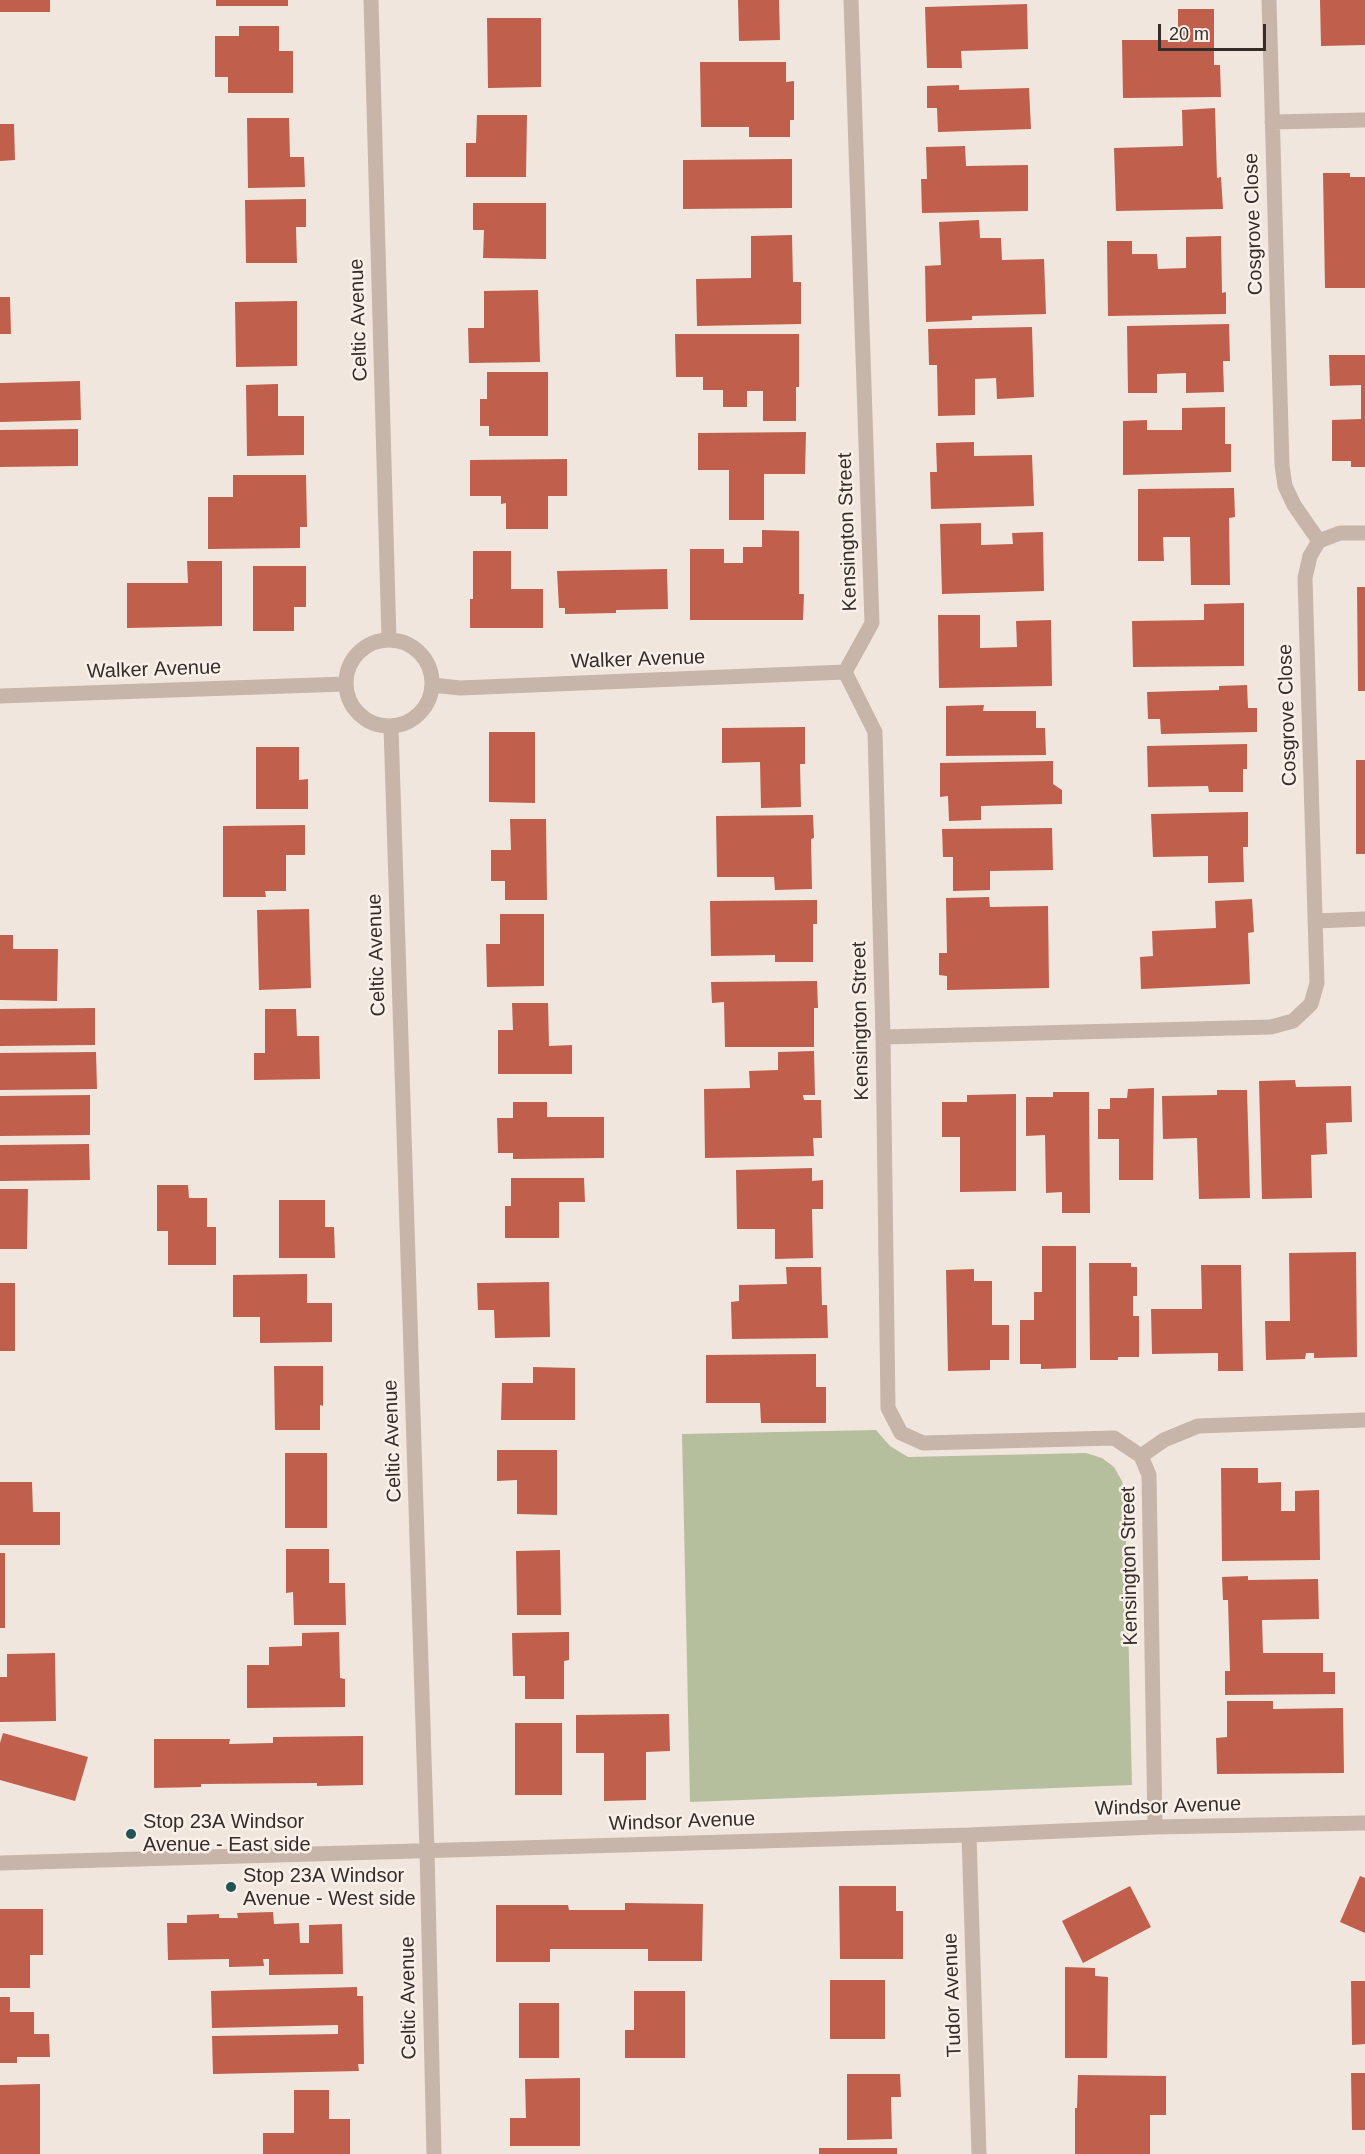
<!DOCTYPE html>
<html>
<head>
<meta charset="utf-8">
<style>
	body { margin:0 }
	#map { position:relative; width:1365px; height:2154px; overflow:hidden; background:#f1e6dd; font-family:Helvetica,sans-serif }
	canvas { display:block }
	.scale { position:absolute; left:1158px; top:24px; width:108px; height:27px; box-sizing:border-box; border:3px solid #362c29; border-top:0; padding-left:8px; font-size:18px; line-height:21px; white-space:nowrap; color:#362c29; -webkit-text-stroke:4px #f9f0e9; paint-order:stroke }
</style>
</head>
<body>
<div id="map">
<canvas width="1365" height="2154"></canvas>
<div class="scale">20 m</div>
</div>
<script>
const g = document.querySelector('canvas').getContext('2d');
g.lineJoin = 'round';
function paint(path, color) {
  g.fillStyle = color;
  g.fill(path, 'evenodd');
}
function shape(rows) {
  const path = new Path2D();
  for (const r of rows) {
    if (r.length === 3) {
      path.moveTo(r[0] + r[2], r[1]);
      path.arc(r[0], r[1], r[2], 0, 2 * Math.PI);
      continue;
    }
    path.moveTo(r[0], r[1]);
    for (let i = 2; i < r.length; i += 2) path.lineTo(r[i], r[i + 1]);
  }
  return path;
}
function trace(path, color, width, dash) {
  g.strokeStyle = color;
  g.lineWidth = width;
  g.lineCap = dash ? 'butt' : 'round';
  g.setLineDash(dash || []);
  g.stroke(path);
}
function drawText(font, color, halo, rows, align = 'center') {
  g.font = font + ' Helvetica,sans-serif';
  g.lineWidth = 5;
  g.setLineDash([]);
  g.textBaseline = 'middle';
  g.strokeStyle = halo;
  g.fillStyle = color;
  for (const [text, x, y, turn = 0] of rows) {
    g.save();
    g.translate(x, y);
    g.rotate((+turn || 0) * Math.PI / 180);
    g.textAlign = isNaN(turn) ? turn : align;
    if (halo) g.strokeText(text, 0, 0);
    g.fillText(text, 0, 0);
    g.restore();
  }
}
paint(shape([
	[876,1430,890,1446,908,1457,1086,1453,1102,1458,1114,1467,1122,1481,1125,1495,1132,1785,690,1802,682,1434]
]), '#b6bf9d');
paint(shape([
	[0,0,50,0,50,12,0,12],
	[216,0,288,0,288,6,216,6],
	[738,0,779,0,780,40,739,41],
	[1320,0,1365,0,1365,45,1321,46],
	[1027,4,1028,49,961,51,962,68,927,68,925,7],
	[1178,9,1214,9,1214,65,1220,65,1221,97,1123,98,1122,40,1178,40],
	[487,18,541,18,541,87,488,88],
	[239,26,279,26,279,51,293,51,293,93,228,93,228,77,215,77,215,36,239,36],
	[700,62,786,62,786,82,794,81,794,120,790,120,790,137,749,137,749,127,701,127],
	[959,85,959,90,1029,88,1031,129,938,132,937,108,927,108,927,86],
	[1215,108,1217,178,1221,177,1223,209,1116,211,1114,148,1183,146,1182,110],
	[477,115,527,115,526,177,466,177,466,143,476,143],
	[247,118,289,118,290,157,304,157,305,187,248,188],
	[0,124,14,124,15,160,0,161],
	[965,146,966,166,1028,165,1028,211,922,213,921,179,927,179,926,147],
	[792,159,792,208,683,209,683,160],
	[1323,173,1350,173,1350,177,1365,177,1365,288,1325,288],
	[306,199,306,227,296,227,297,263,246,263,245,200],
	[473,203,546,203,546,259,483,258,484,230,473,230],
	[979,220,980,238,1001,238,1002,260,1044,259,1046,314,972,316,972,320,926,322,925,266,941,265,939,222],
	[792,235,793,282,801,282,801,324,697,326,696,279,751,278,751,236],
	[1221,236,1222,293,1226,292,1226,314,1108,316,1107,241,1132,241,1132,254,1157,254,1158,269,1186,268,1186,237],
	[538,290,540,362,469,363,468,328,484,328,484,291],
	[0,297,10,297,11,334,0,334],
	[297,301,297,366,236,367,235,302],
	[1229,324,1230,361,1223,361,1224,392,1186,393,1186,373,1157,374,1157,393,1128,393,1127,326],
	[1032,327,1034,397,997,399,996,378,975,379,975,415,938,416,937,365,929,365,928,329],
	[675,334,799,334,799,387,796,387,796,421,763,421,763,391,747,391,747,407,723,407,723,390,703,390,703,377,676,377],
	[1329,355,1365,355,1365,467,1351,467,1351,461,1332,461,1332,420,1361,419,1361,385,1330,386],
	[487,372,548,372,548,436,489,436,489,426,480,426,480,399,487,399],
	[80,381,81,420,0,422,0,383],
	[278,384,278,416,304,416,304,455,247,456,246,385],
	[1225,407,1225,444,1231,444,1231,472,1123,475,1123,421,1147,420,1147,430,1182,430,1182,408],
	[78,429,78,466,0,467,0,430],
	[806,432,805,474,764,474,764,520,729,520,729,470,698,470,698,433],
	[974,442,974,456,1032,455,1034,506,931,509,930,472,937,472,936,443],
	[567,459,567,496,548,496,548,529,506,529,506,503,501,504,501,496,470,496,470,460],
	[233,475,306,475,307,527,300,527,300,548,208,549,208,497,233,497],
	[1234,488,1235,517,1229,518,1230,585,1191,585,1190,537,1163,537,1164,561,1138,561,1138,489],
	[981,523,981,545,1013,544,1012,533,1043,532,1044,591,942,594,940,524],
	[762,530,799,531,799,594,804,594,803,620,690,620,690,549,724,549,724,563,743,563,743,547,762,547],
	[473,551,511,551,511,589,543,589,543,628,470,628,470,599,473,599],
	[187,561,222,561,222,626,127,628,127,583,188,583],
	[253,566,306,566,306,607,294,607,294,631,253,631],
	[667,569,668,609,616,610,616,613,565,614,565,608,559,608,557,571],
	[1357,587,1365,587,1365,691,1358,691],
	[1244,603,1244,666,1133,667,1132,621,1204,620,1204,604],
	[938,615,980,615,980,648,1017,647,1016,621,1051,620,1052,686,939,688],
	[1247,685,1248,708,1257,708,1257,732,1161,734,1160,719,1148,719,1147,692,1219,690,1219,686],
	[984,705,983,711,1036,711,1036,728,1045,728,1046,755,946,756,946,706],
	[805,727,805,764,800,764,801,807,761,808,760,762,722,763,722,728],
	[489,732,535,732,535,803,489,802],
	[1247,744,1247,769,1243,769,1243,792,1209,792,1208,786,1148,787,1147,746],
	[256,747,299,747,299,780,308,779,308,809,256,809],
	[1356,760,1365,760,1365,854,1356,854],
	[1053,761,1053,784,1062,790,1062,804,981,806,981,820,949,821,948,796,940,797,940,763],
	[1248,812,1248,847,1243,847,1244,882,1208,883,1208,856,1153,857,1151,814],
	[813,815,814,838,811,839,812,889,775,890,774,877,717,877,716,816],
	[510,819,546,819,547,900,505,900,505,881,491,881,491,850,511,850],
	[305,825,305,855,286,855,286,891,265,891,266,897,223,897,223,826],
	[1052,828,1053,870,990,871,990,890,953,891,953,857,943,857,942,829],
	[989,897,990,907,1048,906,1049,988,947,990,947,976,939,975,939,953,947,953,946,898],
	[1252,899,1254,932,1248,933,1250,984,1141,989,1140,957,1153,956,1152,931,1216,928,1215,901],
	[817,900,817,924,813,924,813,962,775,962,775,955,711,956,710,901],
	[309,909,311,988,259,990,257,910],
	[500,914,544,914,544,986,487,987,486,944,500,944],
	[0,935,13,935,13,949,58,949,57,1001,0,1000],
	[817,981,818,1008,814,1008,814,1047,725,1047,724,1002,712,1003,711,982],
	[512,1003,548,1003,549,1046,572,1045,572,1074,498,1074,498,1030,513,1030],
	[95,1008,95,1045,0,1046,0,1009],
	[265,1009,296,1009,297,1036,319,1036,320,1079,254,1080,254,1053,265,1053],
	[814,1051,815,1095,803,1095,804,1100,821,1100,822,1138,813,1138,814,1156,705,1158,704,1089,750,1088,749,1071,778,1070,778,1052],
	[96,1052,97,1089,0,1090,0,1053],
	[1295,1080,1296,1087,1351,1086,1352,1122,1326,1123,1327,1154,1311,1155,1312,1198,1262,1199,1259,1081],
	[1154,1088,1153,1180,1119,1180,1119,1139,1098,1139,1098,1109,1110,1109,1110,1098,1127,1098,1128,1089],
	[1217,1090,1247,1090,1250,1198,1199,1199,1197,1138,1163,1139,1162,1096,1217,1095],
	[1053,1092,1089,1092,1090,1213,1062,1213,1062,1192,1046,1193,1045,1135,1026,1136,1026,1097,1053,1097],
	[1016,1094,1016,1191,960,1192,960,1137,942,1137,942,1102,967,1102,967,1095],
	[90,1095,90,1135,0,1136,0,1096],
	[513,1102,547,1102,547,1117,604,1117,604,1158,513,1159,513,1153,498,1153,497,1118,513,1118],
	[89,1144,90,1180,0,1181,0,1145],
	[812,1168,812,1181,823,1180,823,1209,812,1209,813,1258,775,1259,775,1229,737,1229,736,1170],
	[511,1178,584,1178,585,1202,559,1202,559,1238,505,1238,505,1206,511,1206],
	[157,1185,188,1185,189,1198,207,1198,207,1227,216,1227,216,1265,168,1265,168,1231,157,1231],
	[0,1189,28,1189,27,1249,0,1249],
	[279,1200,325,1200,325,1227,334,1227,335,1258,279,1258],
	[1042,1246,1076,1246,1076,1368,1041,1369,1041,1364,1020,1364,1020,1320,1034,1320,1034,1292,1042,1292],
	[1356,1252,1357,1357,1314,1358,1314,1353,1306,1353,1305,1359,1266,1360,1265,1321,1290,1321,1289,1253],
	[1089,1263,1131,1263,1131,1267,1137,1267,1137,1296,1133,1296,1133,1316,1139,1316,1139,1357,1118,1357,1118,1360,1090,1360],
	[1201,1265,1241,1265,1243,1371,1218,1371,1218,1353,1152,1354,1151,1309,1202,1309],
	[786,1267,821,1267,822,1305,827,1305,828,1338,732,1339,731,1302,739,1301,739,1285,787,1284],
	[974,1269,974,1281,992,1281,992,1325,1009,1325,1009,1360,990,1360,990,1370,948,1371,946,1270],
	[307,1274,307,1303,332,1303,332,1342,260,1343,260,1317,233,1317,233,1275],
	[549,1282,550,1337,495,1338,494,1310,478,1310,477,1283],
	[0,1283,15,1283,15,1351,0,1351],
	[816,1354,816,1387,826,1387,826,1423,761,1423,760,1403,706,1403,706,1355],
	[274,1366,323,1366,323,1406,320,1405,320,1430,275,1430],
	[533,1367,575,1368,575,1420,501,1420,502,1383,533,1383],
	[497,1450,557,1450,557,1515,517,1514,517,1480,497,1481],
	[285,1453,327,1453,327,1528,285,1528],
	[1221,1468,1258,1468,1258,1483,1281,1482,1281,1511,1295,1511,1295,1491,1319,1490,1320,1560,1222,1561],
	[0,1482,32,1482,33,1512,60,1512,60,1545,0,1545],
	[286,1549,329,1549,329,1583,345,1583,346,1625,294,1625,293,1592,286,1593],
	[560,1550,561,1615,517,1615,516,1551],
	[0,1553,5,1553,5,1628,0,1628],
	[1248,1576,1248,1580,1318,1579,1319,1619,1262,1620,1263,1653,1323,1653,1323,1672,1335,1672,1335,1694,1225,1695,1225,1671,1230,1671,1228,1600,1223,1600,1222,1577],
	[339,1632,340,1678,345,1679,345,1707,247,1708,247,1665,269,1665,269,1647,302,1646,302,1633],
	[569,1632,569,1660,564,1661,564,1699,525,1699,525,1676,513,1676,512,1633],
	[55,1653,56,1721,0,1722,0,1677,7,1677,7,1654],
	[1227,1701,1273,1701,1273,1709,1343,1708,1344,1773,1217,1774,1216,1738,1227,1737],
	[669,1714,670,1751,646,1752,646,1800,604,1801,604,1753,576,1753,576,1715],
	[515,1723,562,1723,562,1795,515,1795],
	[3,1733,88,1757,75,1801,0,1780,0,1743],
	[363,1736,363,1785,317,1786,317,1783,201,1784,201,1787,154,1788,154,1739,230,1739,229,1744,273,1743,273,1737],
	[1360,1876,1365,1878,1365,1933,1340,1922],
	[839,1886,896,1886,896,1911,903,1911,903,1959,840,1959],
	[1130,1886,1151,1927,1083,1963,1062,1921],
	[625,1903,703,1904,702,1961,648,1961,648,1949,550,1949,550,1962,496,1962,496,1905,568,1905,569,1910,625,1910],
	[0,1909,43,1909,43,1955,30,1955,30,1988,0,1988],
	[273,1912,274,1924,299,1923,300,1943,309,1943,309,1925,342,1924,343,1974,269,1975,269,1959,263,1959,264,1966,229,1967,229,1959,168,1960,167,1923,187,1923,187,1915,219,1914,219,1918,238,1918,237,1913],
	[1065,1967,1095,1968,1095,1976,1108,1977,1107,2058,1065,2058],
	[830,1980,885,1980,885,2039,830,2039],
	[1351,1981,1365,1981,1365,2044,1352,2045],
	[357,1987,357,1996,363,1996,364,2064,358,2064,359,2071,213,2074,212,2036,338,2034,338,2025,212,2028,211,1991],
	[634,1991,685,1991,685,2058,625,2058,625,2030,634,2030],
	[0,1997,10,1997,10,2012,34,2012,34,2034,49,2034,50,2057,17,2057,17,2063,0,2063],
	[519,2003,559,2003,559,2058,519,2058],
	[1351,2073,1365,2073,1365,2130,1352,2130],
	[847,2074,900,2074,901,2097,891,2097,892,2139,847,2140],
	[1078,2075,1166,2076,1166,2115,1150,2115,1150,2154,1075,2154,1075,2108,1077,2108],
	[580,2078,580,2146,510,2146,510,2118,526,2118,525,2079],
	[40,2084,40,2154,0,2154,0,2085],
	[294,2090,329,2090,329,2119,350,2119,350,2154,263,2154,263,2133,294,2133],
	[819,2148,897,2148,897,2154,819,2154]
]), '#bf5f4c');
trace(shape([
	[371,0,389,639],
	[1269,0,1282,465,1285,486,1294,505,1319,541],
	[1272,122,1365,120],
	[1319,541,1340,533,1365,533],
	[389,683,43],
	[845,672,875,732,883,1037,888,1408,901,1433,923,1443,1114,1438,1141,1456,1149,1475,1155,1827],
	[845,672,872,623,851,0],
	[432,685,460,688,845,672],
	[0,696,345,684],
	[391,727,427,1850,434,2154],
	[1315,921,1365,919],
	[883,1037,1271,1027,1293,1021,1311,1004,1317,983,1305,578,1310,556,1319,541],
	[1141,1456,1164,1440,1198,1426,1365,1420],
	[969,1835,979,2154],
	[0,1863,969,1835,1155,1827,1365,1823]
]), '#c8b5a9', 15);
for (const [x, y, r, color] of [
	[131,1834,6,"#205555"],
	[231,1887,6,"#205555"]
]) {
  const dot = new Path2D();
  dot.arc(x, y, r, 0, 2 * Math.PI);
  g.fillStyle = color;
  g.fill(dot);
  trace(dot, '#f9f0e9', 2);
}
drawText('20px', '#362c29', '#f9f0e9', [
	["Cosgrove Close",1254,224,-92],
	["Celtic Avenue",359,320,-92],
	["Kensington Street",848,532,-92],
	["Walker Avenue",638,660,-2],
	["Walker Avenue",154,670,-2],
	["Cosgrove Close",1288,715,-92],
	["Celtic Avenue",377,955,-92],
	["Kensington Street",861,1021,-91],
	["Celtic Avenue",393,1441,-92],
	["Kensington Street",1130,1566,-91],
	["Windsor Avenue",1168,1807,-2],
	["Windsor Avenue",682,1822,-2],
	["Tudor Avenue",953,1995,-92],
	["Celtic Avenue",409,1998,-91]
]);
drawText('20px', '#362c29', '#f9f0e9', [
	["Stop 23A Windsor",143,1822],
	["Avenue - East side",143,1845],
	["Stop 23A Windsor",243,1876],
	["Avenue - West side",243,1899]
], 'left');
</script>
</body>
</html>
